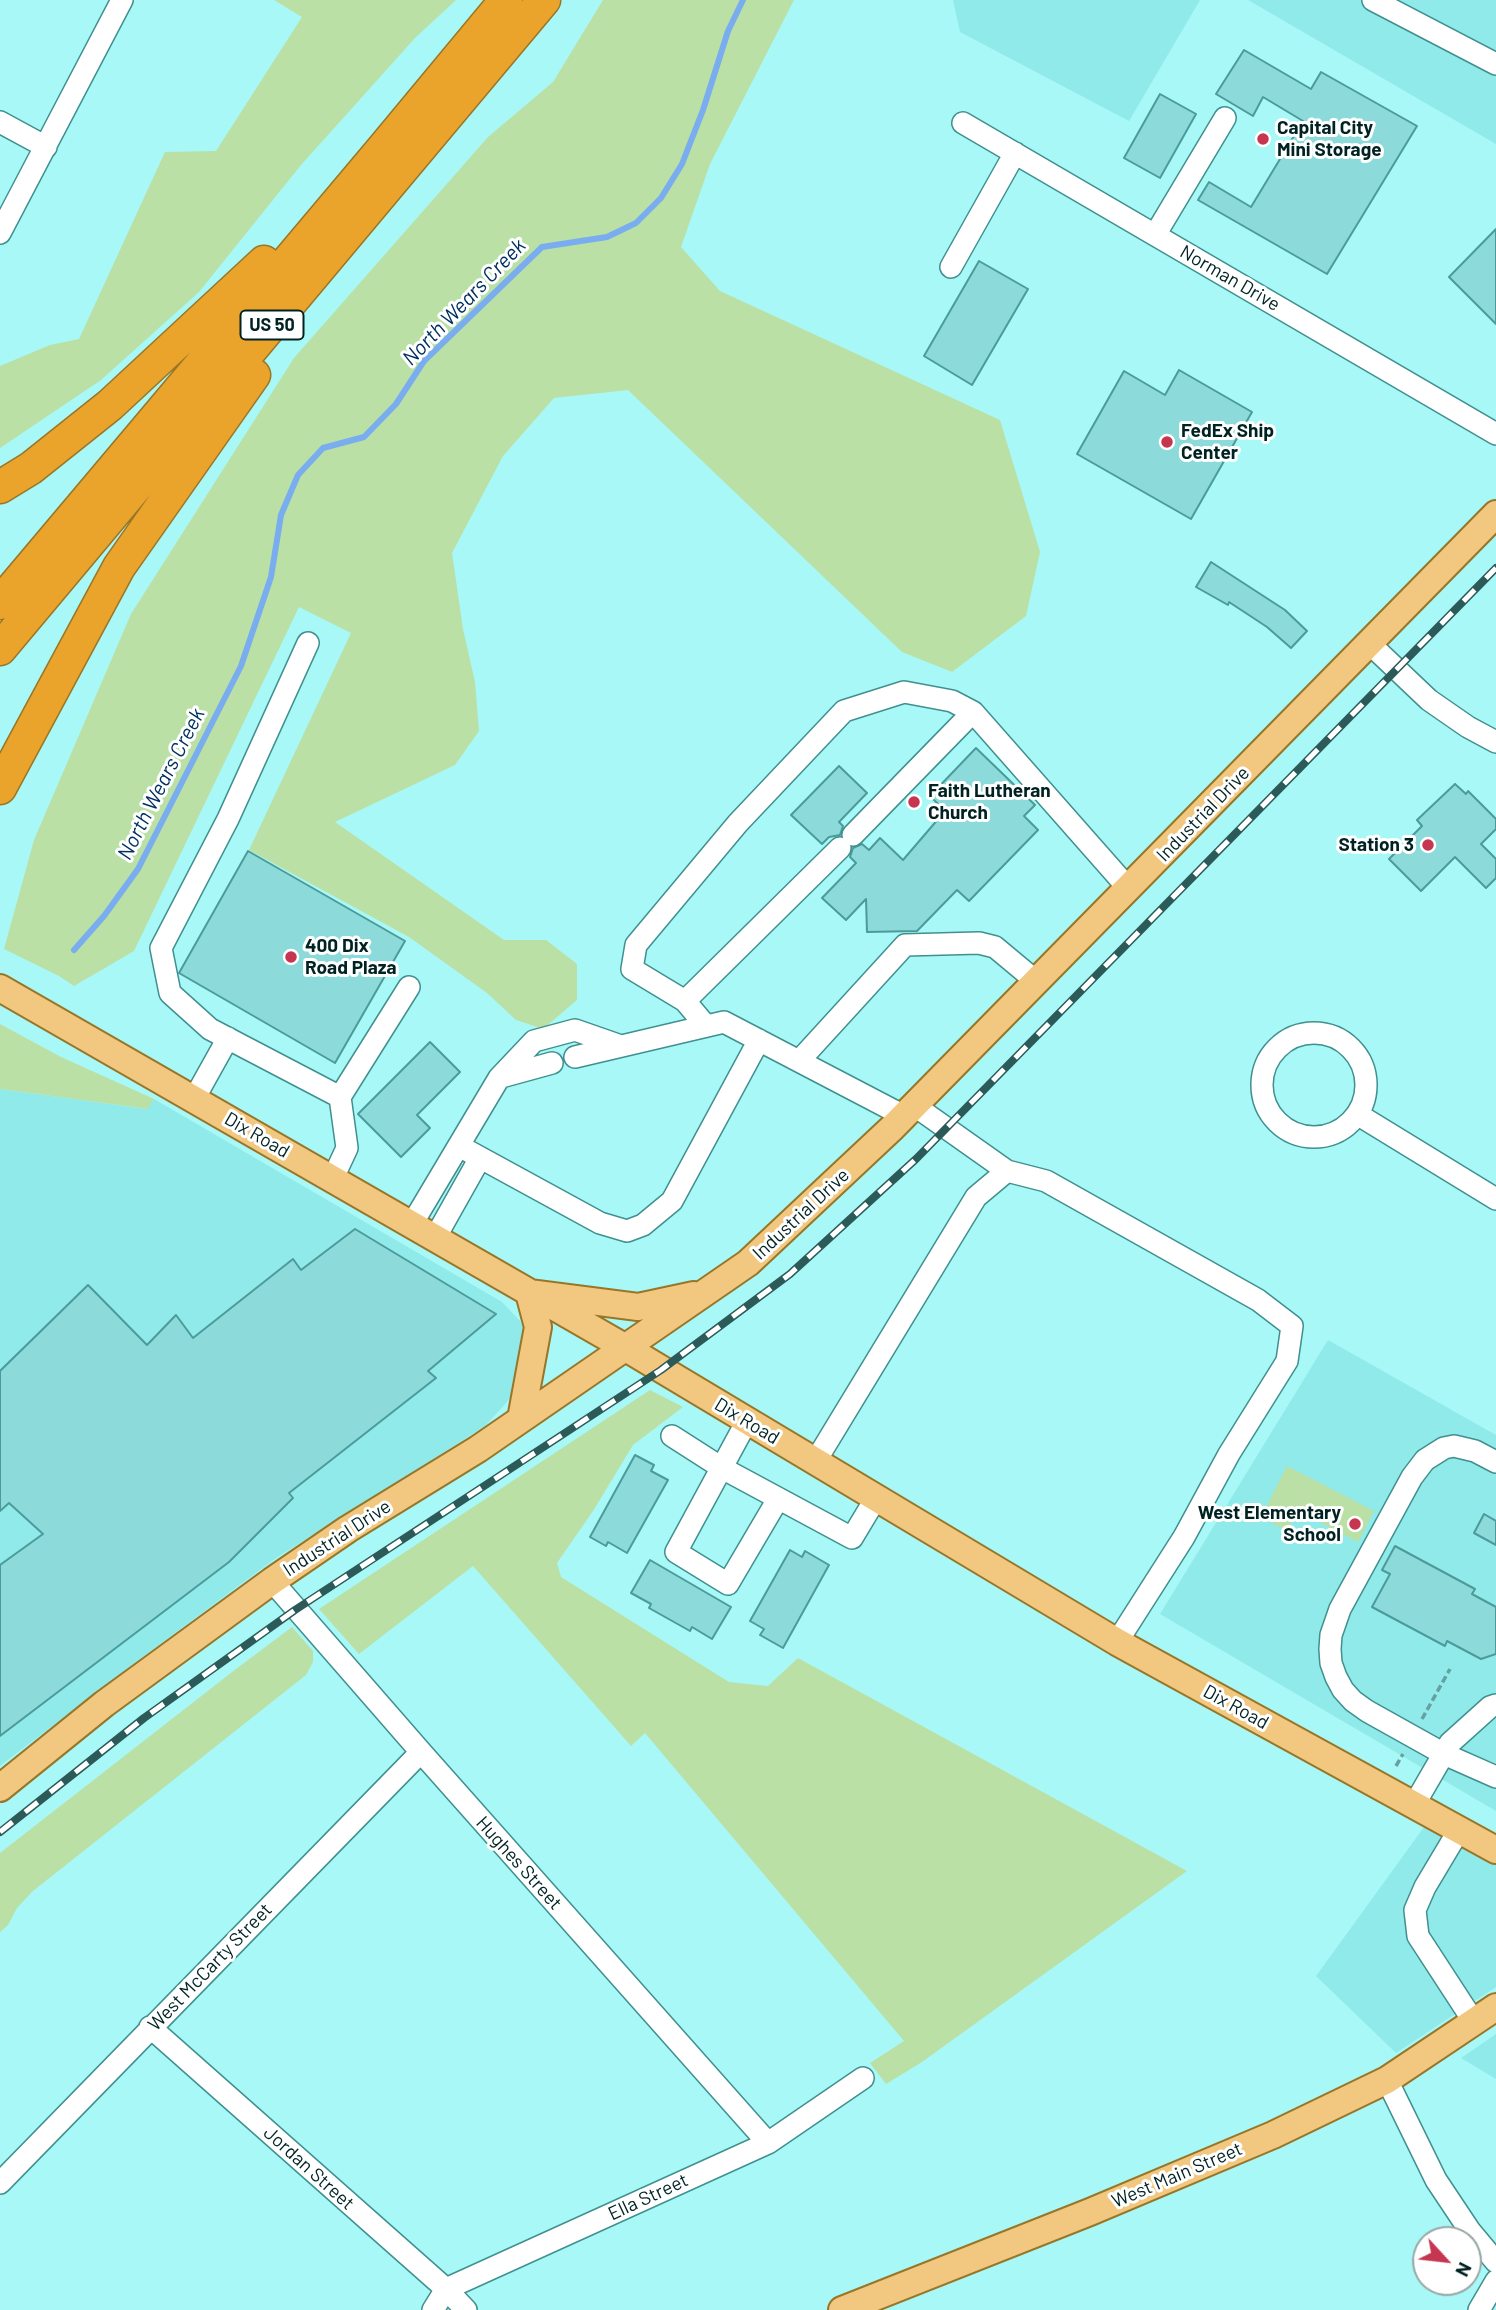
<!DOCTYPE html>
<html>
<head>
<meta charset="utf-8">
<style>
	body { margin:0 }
	#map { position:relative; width:1496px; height:2310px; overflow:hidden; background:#a8f8f7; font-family:Barlow,sans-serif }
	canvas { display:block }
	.north { position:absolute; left:1412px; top:2226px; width:70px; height:70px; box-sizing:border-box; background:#fff; border:2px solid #99a7a7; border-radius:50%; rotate:117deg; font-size:19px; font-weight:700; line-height:28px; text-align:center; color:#022 }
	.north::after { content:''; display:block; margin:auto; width:24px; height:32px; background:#c63651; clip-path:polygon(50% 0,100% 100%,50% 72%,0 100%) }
</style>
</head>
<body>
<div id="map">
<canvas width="1496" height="2310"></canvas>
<div class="north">N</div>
</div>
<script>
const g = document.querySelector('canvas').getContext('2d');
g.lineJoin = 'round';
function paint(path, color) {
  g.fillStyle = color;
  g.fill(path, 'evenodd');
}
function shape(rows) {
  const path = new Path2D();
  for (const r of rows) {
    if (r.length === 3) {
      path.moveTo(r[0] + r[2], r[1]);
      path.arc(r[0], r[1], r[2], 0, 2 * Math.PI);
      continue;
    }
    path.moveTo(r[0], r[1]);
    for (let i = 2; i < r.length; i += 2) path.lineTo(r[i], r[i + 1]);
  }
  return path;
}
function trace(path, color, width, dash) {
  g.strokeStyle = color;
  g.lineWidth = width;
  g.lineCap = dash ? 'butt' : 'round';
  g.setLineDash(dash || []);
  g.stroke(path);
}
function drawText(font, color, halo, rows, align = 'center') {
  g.font = font + ' Barlow,sans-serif';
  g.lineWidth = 6;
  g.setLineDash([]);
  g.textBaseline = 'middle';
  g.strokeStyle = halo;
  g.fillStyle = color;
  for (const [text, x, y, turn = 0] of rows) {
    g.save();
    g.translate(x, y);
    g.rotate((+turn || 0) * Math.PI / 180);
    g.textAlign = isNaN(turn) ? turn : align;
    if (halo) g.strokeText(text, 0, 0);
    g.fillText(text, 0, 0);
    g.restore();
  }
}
paint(shape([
	[953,0,1200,0,1129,121,960,32],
	[1248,0,1496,0,1496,144],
	[0,1089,147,1109,154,1099,502,1302,520,1321,527,1338,519,1384,507,1402,485,1426,276,1558,141,1658,0,1766],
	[1328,1340,1496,1435,1496,1811,1160,1614],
	[1427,1823,1496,1862,1496,1987,1396,2053,1316,1976],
	[1496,2034,1496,2079,1461,2058]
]), '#90eae9');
paint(shape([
	[274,0,456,0,415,38,301,165,199,292,101,380,0,448,0,366,50,345,79,339,165,152,216,151,302,17],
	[603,0,794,0,710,164,681,247,720,291,1000,420,1040,552,1026,616,952,672,902,652,628,390,554,398,503,456,452,553,463,629,475,682,479,731,455,765,335,822,504,940,546,940,577,964,577,1000,543,1029,516,1020,487,993,409,937,249,850,351,633,299,607,134,951,74,986,59,976,4,949,34,840,131,614,294,358,488,137,553,82],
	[0,1024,61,1057,154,1099,148,1109,0,1089],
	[650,1390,683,1407,633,1445,593,1511,557,1563,561,1577,729,1682,768,1686,798,1658,1187,1871,922,2062,886,2084,870,2063,904,2041,645,1733,631,1746,473,1566,359,1654,319,1609],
	[1287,1466,1374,1511,1358,1542,1298,1511,1287,1531,1261,1517],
	[292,1627,313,1651,313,1662,306,1675,33,1891,17,1908,8,1925,0,1932,0,1853,236,1669]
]), '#bae0a5');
trace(shape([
	[74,950,104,916,138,869,241,666,271,577,281,515,298,475,323,448,364,437,396,404,424,361,542,247,607,237,636,223,661,198,682,164,703,110,728,31,743,0]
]), '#79adef', 6);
const building = shape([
	[1244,50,1311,89,1321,72,1417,126,1327,274,1198,200,1209,182,1251,207,1303,121,1263,97,1253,116,1216,94,1244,50],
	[1160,94,1196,114,1160,178,1124,158,1160,94],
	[1496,229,1496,324,1449,277,1496,229],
	[979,261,1028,289,972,385,924,356,979,261],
	[1179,370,1252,412,1191,519,1077,454,1124,371,1165,395,1179,370],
	[1211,562,1285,610,1307,631,1291,648,1267,627,1229,602,1228,605,1196,587,1211,562],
	[976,748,1035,805,1024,816,1038,830,969,901,957,890,917,931,867,932,866,899,846,920,822,898,856,863,850,857,853,848,862,844,869,850,880,838,903,860,945,811,930,796,976,748],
	[839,766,867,793,839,822,843,826,840,835,829,837,822,844,791,815,839,766],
	[1455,784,1466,794,1468,791,1496,819,1496,829,1481,844,1496,859,1496,878,1486,888,1455,857,1421,891,1389,859,1422,826,1417,820,1455,784],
	[248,851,405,941,335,1063,179,973,248,851],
	[430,1042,460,1072,417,1115,430,1128,401,1157,358,1114,430,1042],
	[355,1229,496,1314,428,1371,436,1378,289,1493,293,1498,229,1562,0,1736,0,1565,43,1534,9,1503,0,1511,0,1371,88,1285,147,1345,176,1315,193,1338,293,1259,301,1270,355,1229],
	[635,1455,654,1465,651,1471,668,1480,627,1553,608,1542,606,1546,590,1537,635,1455],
	[1484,1514,1496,1521,1496,1545,1474,1533,1484,1514],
	[1395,1546,1475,1589,1472,1594,1496,1607,1496,1654,1481,1659,1447,1641,1445,1646,1372,1607,1390,1574,1382,1570,1395,1546],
	[790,1550,802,1557,805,1551,829,1565,783,1648,760,1635,764,1629,750,1621,790,1550],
	[650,1560,731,1607,712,1639,692,1627,690,1631,649,1608,651,1604,631,1593,650,1560]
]);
paint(building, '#8cdbda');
trace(building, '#4c9b9b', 2);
const minor = shape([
	[1373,0,1496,64],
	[0,122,46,147],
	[963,123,1496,434],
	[0,233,122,0],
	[1155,235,1225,118],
	[951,267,1015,153],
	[308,643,228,819,161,948,170,993,210,1029,340,1097,409,987],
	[1369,643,1429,700,1468,727,1496,742],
	[973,712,1129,889],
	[685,1001,632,969,636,945,738,823,844,711,904,692,952,701,973,712,853,835],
	[706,1026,685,1001,840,848],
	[1314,1085,52],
	[575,1057,724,1022,904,1116],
	[799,1061,905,945,979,943,995,947,1037,982],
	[501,1077,552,1063],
	[194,1099,228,1038],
	[915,1106,1007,1171],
	[1357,1114,1496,1199],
	[459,1146,600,1223,627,1231,643,1225,672,1201,759,1040],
	[333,1178,347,1148,340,1097],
	[412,1224,499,1078,534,1041,575,1030,618,1045],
	[435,1238,480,1158],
	[747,1421,676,1552,728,1584,778,1499],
	[672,1436,722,1468,852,1538,876,1498],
	[815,1462,976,1197,1007,1171,1046,1181,1258,1300,1292,1326,1287,1361,1229,1454,1184,1537,1117,1642],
	[1496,1462,1475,1451,1454,1446,1444,1448,1425,1460,1412,1477,1340,1609,1331,1635,1330,1649,1331,1663,1336,1677,1343,1690,1353,1701,1367,1711,1444,1754,1496,1777],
	[272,1581,421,1752,768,2143],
	[1414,1805,1450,1743,1490,1707,1496,1705],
	[1459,1830,1425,1887,1415,1910,1418,1936,1474,2022],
	[150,2027,446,2289,466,2310],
	[1387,2080,1436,2180,1470,2231,1496,2262],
	[0,2183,421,1752],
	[433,2310,446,2289,768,2143,863,2078],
	[1479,2310,1496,2281]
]);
const major = shape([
	[0,988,626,1348,1117,1642,1496,1850],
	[521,1419,538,1327,529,1293,638,1307,694,1295],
	[0,1788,104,1704,272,1581,348,1529,478,1449,748,1263,893,1127,1496,514],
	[842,2310,1090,2212,1273,2135,1387,2080,1496,2007]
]);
const highway = shape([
	[0,487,31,468,110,405,264,262],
	[0,603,384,147,506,0],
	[0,649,544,0],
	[0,788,119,567,254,375]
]);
trace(minor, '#3f908f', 24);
trace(major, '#987628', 30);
trace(highway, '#987628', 35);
trace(shape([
	[1422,1719,1450,1669],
	[1396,1766,1403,1754]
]), '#64a2a1', 3.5, [7, 3.5]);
trace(minor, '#fff', 21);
trace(major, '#f2c880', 26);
trace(highway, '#eaa32b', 32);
const rail = shape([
	[0,1832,144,1718,295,1610,661,1370,790,1274,916,1159,1496,568]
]);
trace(rail, '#2c5a59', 8);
trace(rail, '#fff', 5, [16]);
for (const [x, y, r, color] of [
	[1263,139,7,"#c63651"],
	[1167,442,7,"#c63651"],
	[914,802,7,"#c63651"],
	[1428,845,7,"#c63651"],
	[291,957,7,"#c63651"],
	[1355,1524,7,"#c63651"]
]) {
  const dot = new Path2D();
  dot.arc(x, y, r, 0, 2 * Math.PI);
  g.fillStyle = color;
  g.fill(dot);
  trace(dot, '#fff', 2.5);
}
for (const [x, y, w] of [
	[272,325,63]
]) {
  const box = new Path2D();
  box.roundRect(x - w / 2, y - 14.5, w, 29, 5);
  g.fillStyle = '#fff';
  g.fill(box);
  trace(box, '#022', 2);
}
drawText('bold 18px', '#022', null, [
	["US 50",272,325]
]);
drawText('bold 19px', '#022', '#fff', [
	["Capital City",1277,128],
	["Mini Storage",1277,150],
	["FedEx Ship",1181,431],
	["Center",1181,453],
	["Faith Lutheran",928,791],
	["Church",928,813],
	["Station 3",1414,845,"right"],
	["400 Dix",305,946],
	["Road Plaza",305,968],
	["West Elementary",1341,1513,"right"],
	["School",1341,1535,"right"]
], 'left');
drawText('19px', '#022', '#fff', [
	["Norman Drive",1230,278,30],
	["Industrial Drive",1203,814,-46],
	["Dix Road",257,1135,30],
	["Industrial Drive",801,1214,-43],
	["Dix Road",747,1421,31],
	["Industrial Drive",337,1538,-33],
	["Dix Road",1236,1707,29],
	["Hughes Street",519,1863,48],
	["West McCarty Street",210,1967,-46],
	["Jordan Street",309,2168,42],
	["West Main Street",1177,2175,-23],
	["Ella Street",648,2197,-25]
]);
drawText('italic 21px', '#013063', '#fff', [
	["North Wears Creek",464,302,-46],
	["North Wears Creek",161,784,-63]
]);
</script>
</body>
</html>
